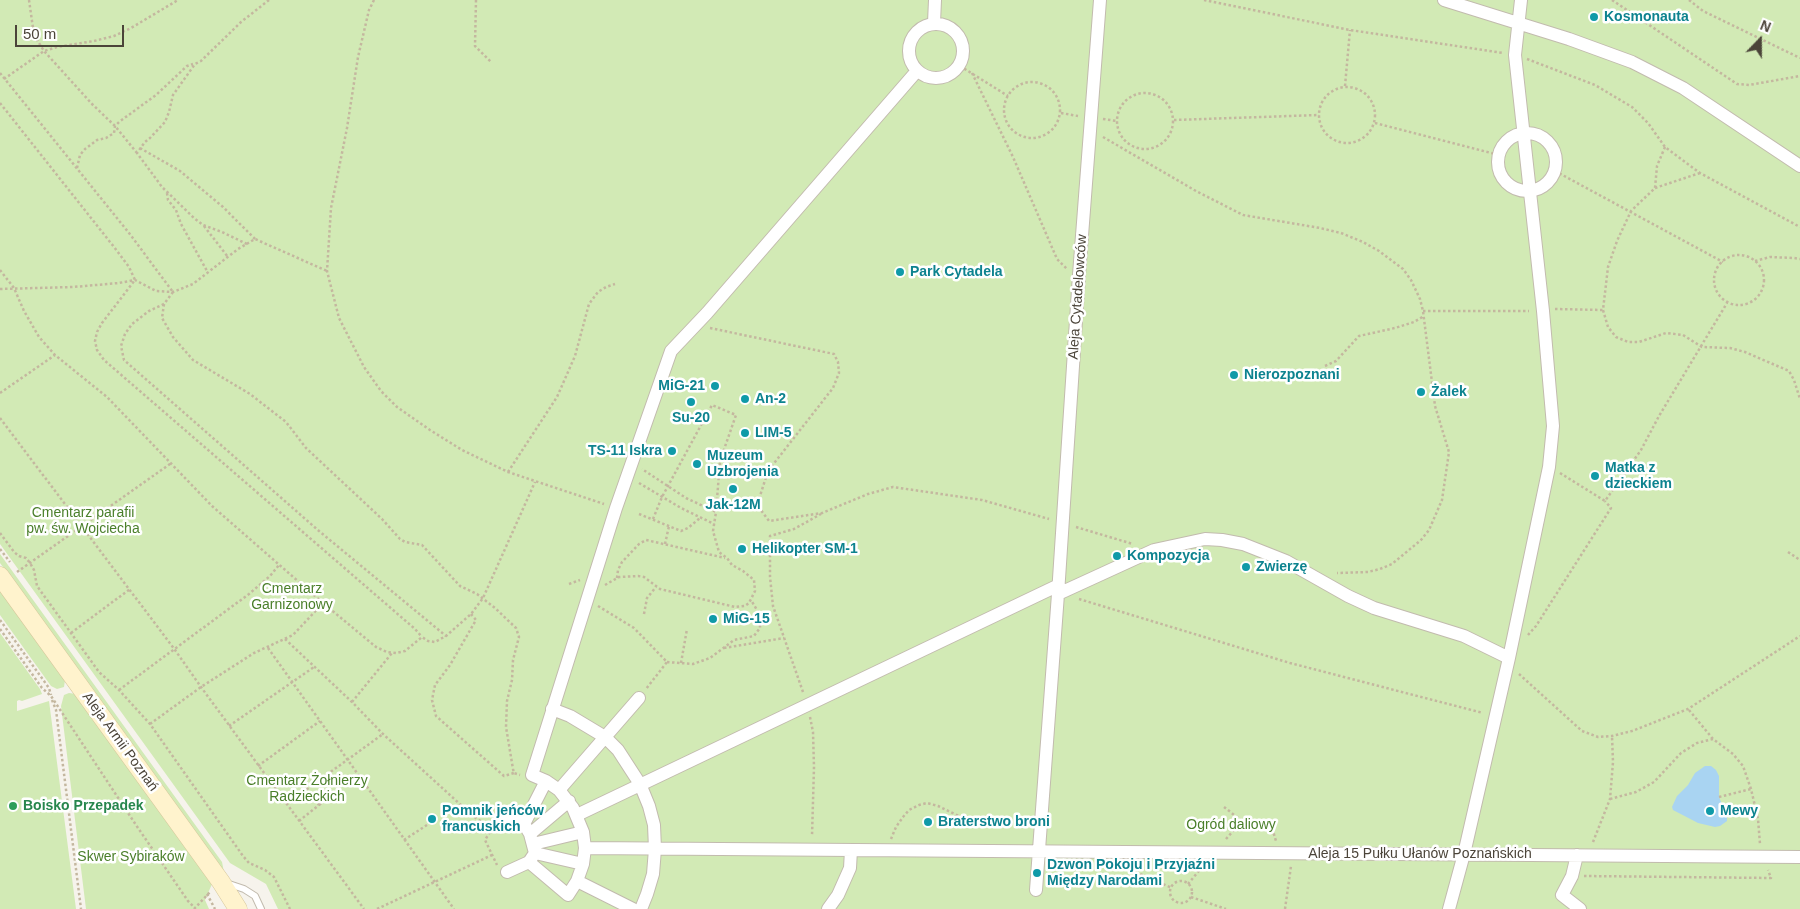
<!DOCTYPE html>
<html>
<head>
<meta charset="utf-8">
<style>
	body { margin:0 }
	#map { position:relative; width:1800px; height:909px; overflow:hidden; background:#f6f3ec; font-family:Helvetica,sans-serif }
	canvas { display:block }
	.north { position:absolute; left:1735px; top:15px; width:50px; height:50px; -webkit-text-stroke:4px #fff; paint-order:stroke; rotate:22deg; font-size:14px; font-weight:700; line-height:20px; text-align:center; color:#4b4439 }
	.north::after { content:''; display:block; margin:auto; width:18px; height:22px; background:#4b4439; clip-path:polygon(50% 0,100% 100%,50% 72%,0 100%) }
	.scale { position:absolute; left:15px; top:25px; width:109px; height:22px; box-sizing:border-box; border:2px solid #4b4439; border-top:0; padding-left:6px; font-size:15px; line-height:18px; white-space:nowrap; color:#4b4439; -webkit-text-stroke:4px #fff; paint-order:stroke }
</style>
</head>
<body>
<div id="map">
<canvas width="1800" height="909"></canvas>
<div class="north">N</div>
<div class="scale">50 m</div>
</div>
<script>
const g = document.querySelector('canvas').getContext('2d');
g.lineJoin = 'round';
function paint(path, color) {
  g.fillStyle = color;
  g.fill(path, 'evenodd');
}
function shape(rows) {
  const path = new Path2D();
  for (const r of rows) {
    if (r.length === 3) {
      path.moveTo(r[0] + r[2], r[1]);
      path.arc(r[0], r[1], r[2], 0, 2 * Math.PI);
      continue;
    }
    path.moveTo(r[0], r[1]);
    for (let i = 2; i < r.length; i += 2) path.lineTo(r[i], r[i + 1]);
  }
  return path;
}
function trace(path, color, width, dash) {
  g.strokeStyle = color;
  g.lineWidth = width;
  g.lineCap = dash ? 'butt' : 'round';
  g.setLineDash(dash || []);
  g.stroke(path);
}
function drawText(font, color, halo, rows, align = 'center') {
  g.font = font + ' Helvetica,sans-serif';
  g.lineWidth = 5;
  g.setLineDash([]);
  g.textBaseline = 'middle';
  g.strokeStyle = halo;
  g.fillStyle = color;
  for (const [text, x, y, turn = 0] of rows) {
    g.save();
    g.translate(x, y);
    g.rotate((+turn || 0) * Math.PI / 180);
    g.textAlign = isNaN(turn) ? turn : align;
    if (halo) g.strokeText(text, 0, 0);
    g.fillText(text, 0, 0);
    g.restore();
  }
}
paint(shape([
	[0,0,1800,0,1800,909,278,909,266,884,230,863,0,544],
	[0,554,222,862,224,872,0,563],
	[0,589,65,680,64,687,57,689,51,686,0,615],
	[0,633,40,689,42,694,22,701,19,700,17,701,17,711,49,701,76,909,0,909],
	[69,693,76,694,212,884,205,900,209,909,86,909,61,706,64,695]
]), '#d2eab5');
paint(shape([
	[1705,766,1711,766,1716,770,1719,776,1719,797,1727,817,1727,821,1720,826,1715,827,1698,823,1673,810,1672,807,1677,796,1688,785,1695,773]
]), '#a9d4f2');
const lane = shape([
	[226,883,244,889,255,896,261,909]
]);
const street = shape([
	[1444,0,1569,39,1632,62,1683,88,1800,166],
	[934,23,935,0],
	[936,51,27],
	[1527,162,29],
	[1058,594,1154,550,1205,539,1222,540,1243,544,1286,561,1348,596,1374,608,1464,636,1509,658],
	[552,709,570,716,605,737,618,750,640,784,649,806,654,825,655,849,653,874,647,894,641,909],
	[559,790,639,698],
	[577,815,1059,585],
	[498,824,514,820,524,824,530,834,535,853,529,862,507,872],
	[524,824,546,781],
	[530,834,569,801],
	[533,844,583,832],
	[585,848,1800,857],
	[535,853,583,864],
	[1577,855,1572,876,1562,895,1580,909],
	[529,862,568,895,577,881,583,864,585,848,583,832,573,808,559,790,546,781,532,775,616,508,671,351,707,313,916,72],
	[577,881,633,909],
	[1036,890,1058,594,1079,275,1100,0],
	[828,909,838,895,850,868,851,850],
	[1449,909,1464,854,1509,658,1549,467,1553,426,1543,311,1515,55,1521,0]
]);
const secondary = shape([
	[0,576,221,882,238,909]
]);
trace(lane, '#c2bbae', 8);
trace(street, '#c2bbae', 14);
trace(secondary, '#d6c79b', 19);
trace(shape([
	[29,0,34,35,44,51,92,104,115,126,137,153],
	[374,0,369,10,358,57,347,128,331,208,327,271,339,318,364,367,381,391,397,407,430,430,462,450,508,472,604,504],
	[476,0,475,46,491,62],
	[1204,0,1350,30,1503,53],
	[1612,0,1737,84,1749,85,1800,76],
	[1689,0,1703,11,1800,58],
	[1527,59,1595,85,1632,107,1648,123,1665,147,1700,173,1800,227],
	[960,66,1008,96],
	[0,73,129,233,173,292],
	[972,73,1013,157,1057,259,1067,269],
	[4,79,44,51,57,47,94,41,114,36,131,28,178,0],
	[1032,110,28],
	[1345,86,1350,30],
	[1347,115,28],
	[1145,121,28],
	[0,103,114,247,129,267,135,280,102,323,97,332,95,341,97,350,104,360,415,629,422,637],
	[1061,113,1078,116],
	[1103,119,1117,121],
	[1174,120,1319,115],
	[1375,123,1499,155],
	[1103,137,1196,191,1243,215,1320,228,1341,233,1363,242,1379,251,1403,269,1411,280,1420,299,1423,311,1435,406,1449,452,1442,500,1429,530,1421,540,1392,564,1380,569,1368,572,1337,573],
	[1665,147,1657,166,1655,188,1631,211,1617,241,1608,267,1603,310,1608,327,1616,337,1628,342,1639,342,1666,333,1683,335,1702,347,1730,348,1745,352,1789,371,1794,380,1800,399],
	[140,148,180,171,223,207,255,239],
	[77,168,80,155,85,149,97,140,106,138,114,133,115,126,119,122,156,95,187,66,193,64],
	[1555,171,1723,262],
	[1655,188,1700,173],
	[167,193,168,200,176,210,181,224,207,271],
	[204,226,228,257],
	[247,244,222,232,203,225,194,218,162,187,137,153,145,142,150,138,165,122,169,112,173,95,195,64,201,61,241,22,269,0],
	[1739,280,25],
	[1755,261,1770,257,1794,258,1800,259],
	[0,270,14,288,24,311,39,337,55,355,107,397,212,506,323,603,376,647,387,652,396,653,405,651,422,637,428,641,435,642,446,636,471,614,483,598,535,482],
	[0,289,73,287,119,283,135,280,156,291,173,292,193,284,238,249,255,239,327,271],
	[173,292,164,304,149,311,132,324,125,334,121,346,124,360,319,531,446,636],
	[164,304,162,318,173,337,193,360,250,394,286,422,306,448,382,519,400,539,405,542,422,545,460,586,477,594,495,608,516,628,519,637,513,660,512,680,507,701,506,727,513,769,514,773,520,775],
	[1555,309,1603,310],
	[1423,311,1529,311],
	[710,328,834,354,838,362,839,373,833,388,768,471,759,499,760,509,769,521,822,513,868,494,893,487,982,500,1049,519],
	[1325,366,1336,361,1359,336,1395,328,1414,322,1424,316],
	[0,393,55,355],
	[0,418,175,650,201,687,364,909],
	[508,472,557,397,575,356,589,304,598,292,606,287,615,284],
	[1560,473,1605,501,1641,450,1659,416,1727,303],
	[639,483,681,508,714,524],
	[639,514,681,531,688,528,700,518],
	[653,519,662,497,712,405,736,415,720,461,716,512],
	[1076,527,1133,544],
	[0,533,14,552,19,556,26,558,30,563,34,570,37,586,71,633,99,672,119,690,150,724,243,856,249,863,265,870,274,877,290,909],
	[665,544,669,526],
	[0,549,10,562],
	[1788,552,1800,560],
	[17,572,170,464],
	[617,578,618,570,622,562,639,544,646,540,725,558],
	[569,584,580,580],
	[605,585,619,577,638,576,644,577,660,589,735,607,745,606,749,603,755,591,754,580,743,571,732,565,727,558,719,552,713,531,716,512,686,498,642,469],
	[1079,599,1290,663,1483,713],
	[598,606,634,628,667,662,646,689],
	[471,614,476,620,450,665,435,685,432,700,436,716,504,776,514,773],
	[644,614,647,598,656,587],
	[0,620,49,688,51,695],
	[0,629,42,688,51,696,136,825,188,901,195,908],
	[71,633,130,589],
	[1528,635,1536,626,1611,508,1605,501],
	[285,639,352,702,383,734,473,816,485,824],
	[268,648,454,909],
	[724,648,784,638],
	[667,662,693,664,710,658,734,640,754,636,760,628,760,615,751,600],
	[681,663,687,629],
	[1519,674,1582,731,1598,737,1612,736,1632,731,1688,709,1800,636],
	[119,690,249,594,270,576,279,565],
	[803,692,773,606,770,577,770,536,794,529,821,514],
	[52,700,56,710,81,909],
	[352,702,392,653],
	[1689,710,1713,739],
	[810,717,813,732,814,767,812,836],
	[150,724,201,687,254,653,293,635,323,603],
	[229,726,314,667],
	[258,766,320,721],
	[1719,797,1751,789],
	[1610,799,1636,792,1654,782,1681,753,1697,743,1713,739,1733,754,1743,766,1751,789,1758,819,1760,844],
	[319,805,327,799],
	[1224,807,1242,821],
	[299,821,319,805,307,789,383,734],
	[490,832,485,840,497,865],
	[891,839,896,827,903,817,909,810,919,805,927,803,938,806,963,818],
	[1226,839,1242,821,1270,821,1276,841],
	[404,840,430,823],
	[1593,842,1610,799,1613,762,1612,736],
	[1122,866,1172,888],
	[1584,876,1771,878,1768,870],
	[1181,892,11],
	[1188,884,1203,866],
	[207,894,215,909],
	[1191,897,1226,909],
	[194,909,210,892],
	[377,909,492,855],
	[1285,909,1291,866]
]), '#c4b79f', 2.5, [2.5, 2.5]);
trace(lane, '#fff', 6);
trace(street, '#fff', 12);
trace(secondary, '#fff3cd', 18);
for (const [x, y, r, color] of [
	[1594,17,5,"#0f9aa8"],
	[900,272,5,"#0f9aa8"],
	[1234,375,5,"#0f9aa8"],
	[715,386,5,"#0f9aa8"],
	[1421,392,5,"#0f9aa8"],
	[745,399,5,"#0f9aa8"],
	[691,402,5,"#0f9aa8"],
	[745,433,5,"#0f9aa8"],
	[672,451,5,"#0f9aa8"],
	[697,464,5,"#0f9aa8"],
	[1595,476,5,"#0f9aa8"],
	[733,489,5,"#0f9aa8"],
	[742,549,5,"#0f9aa8"],
	[1117,556,5,"#0f9aa8"],
	[1246,567,5,"#0f9aa8"],
	[713,619,5,"#0f9aa8"],
	[13,806,5,"#2e9e5b"],
	[1710,811,5,"#0f9aa8"],
	[432,819,5,"#0f9aa8"],
	[928,822,5,"#0f9aa8"],
	[1037,873,5,"#0f9aa8"]
]) {
  const dot = new Path2D();
  dot.arc(x, y, r, 0, 2 * Math.PI);
  g.fillStyle = color;
  g.fill(dot);
  trace(dot, '#fff', 2);
}
drawText('bold 14px', '#0d838f', '#fff', [
	["Kosmonauta",1604,17],
	["Park Cytadela",910,272],
	["Nierozpoznani",1244,375],
	["MiG-21",705,386,"right"],
	["Żalek",1431,392],
	["An-2",755,399],
	["Su-20",691,418,"center"],
	["LIM-5",755,433],
	["TS-11 Iskra",662,451,"right"],
	["Muzeum",707,456],
	["Uzbrojenia",707,472],
	["Matka z",1605,468],
	["dzieckiem",1605,484],
	["Jak-12M",733,505,"center"],
	["Helikopter SM-1",752,549],
	["Kompozycja",1127,556],
	["Zwierzę",1256,567],
	["MiG-15",723,619],
	["Pomnik jeńców",442,811],
	["francuskich",442,827],
	["Mewy",1720,811],
	["Braterstwo broni",938,822],
	["Dzwon Pokoju i Przyjaźni",1047,865],
	["Między Narodami",1047,881]
], 'left');
drawText('14px', '#4b4439', '#fff', [
	["Aleja Cytadelowców",1078,297,-86],
	["Aleja Armii Poznań",120,742,54],
	["Aleja 15 Pułku Ułanów Poznańskich",1420,854]
]);
drawText('14px', '#4a7f2a', '#fff', [
	["Cmentarz parafii",83,513],
	["pw. św. Wojciecha",83,529],
	["Cmentarz",292,589],
	["Garnizonowy",292,605],
	["Cmentarz Żołnierzy",307,781],
	["Radzieckich",307,797],
	["Ogród daliowy",1231,825],
	["Skwer Sybiraków",131,857]
]);
drawText('bold 14px', '#27864d', '#fff', [
	["Boisko Przepadek",23,806]
], 'left');
</script>
</body>
</html>
